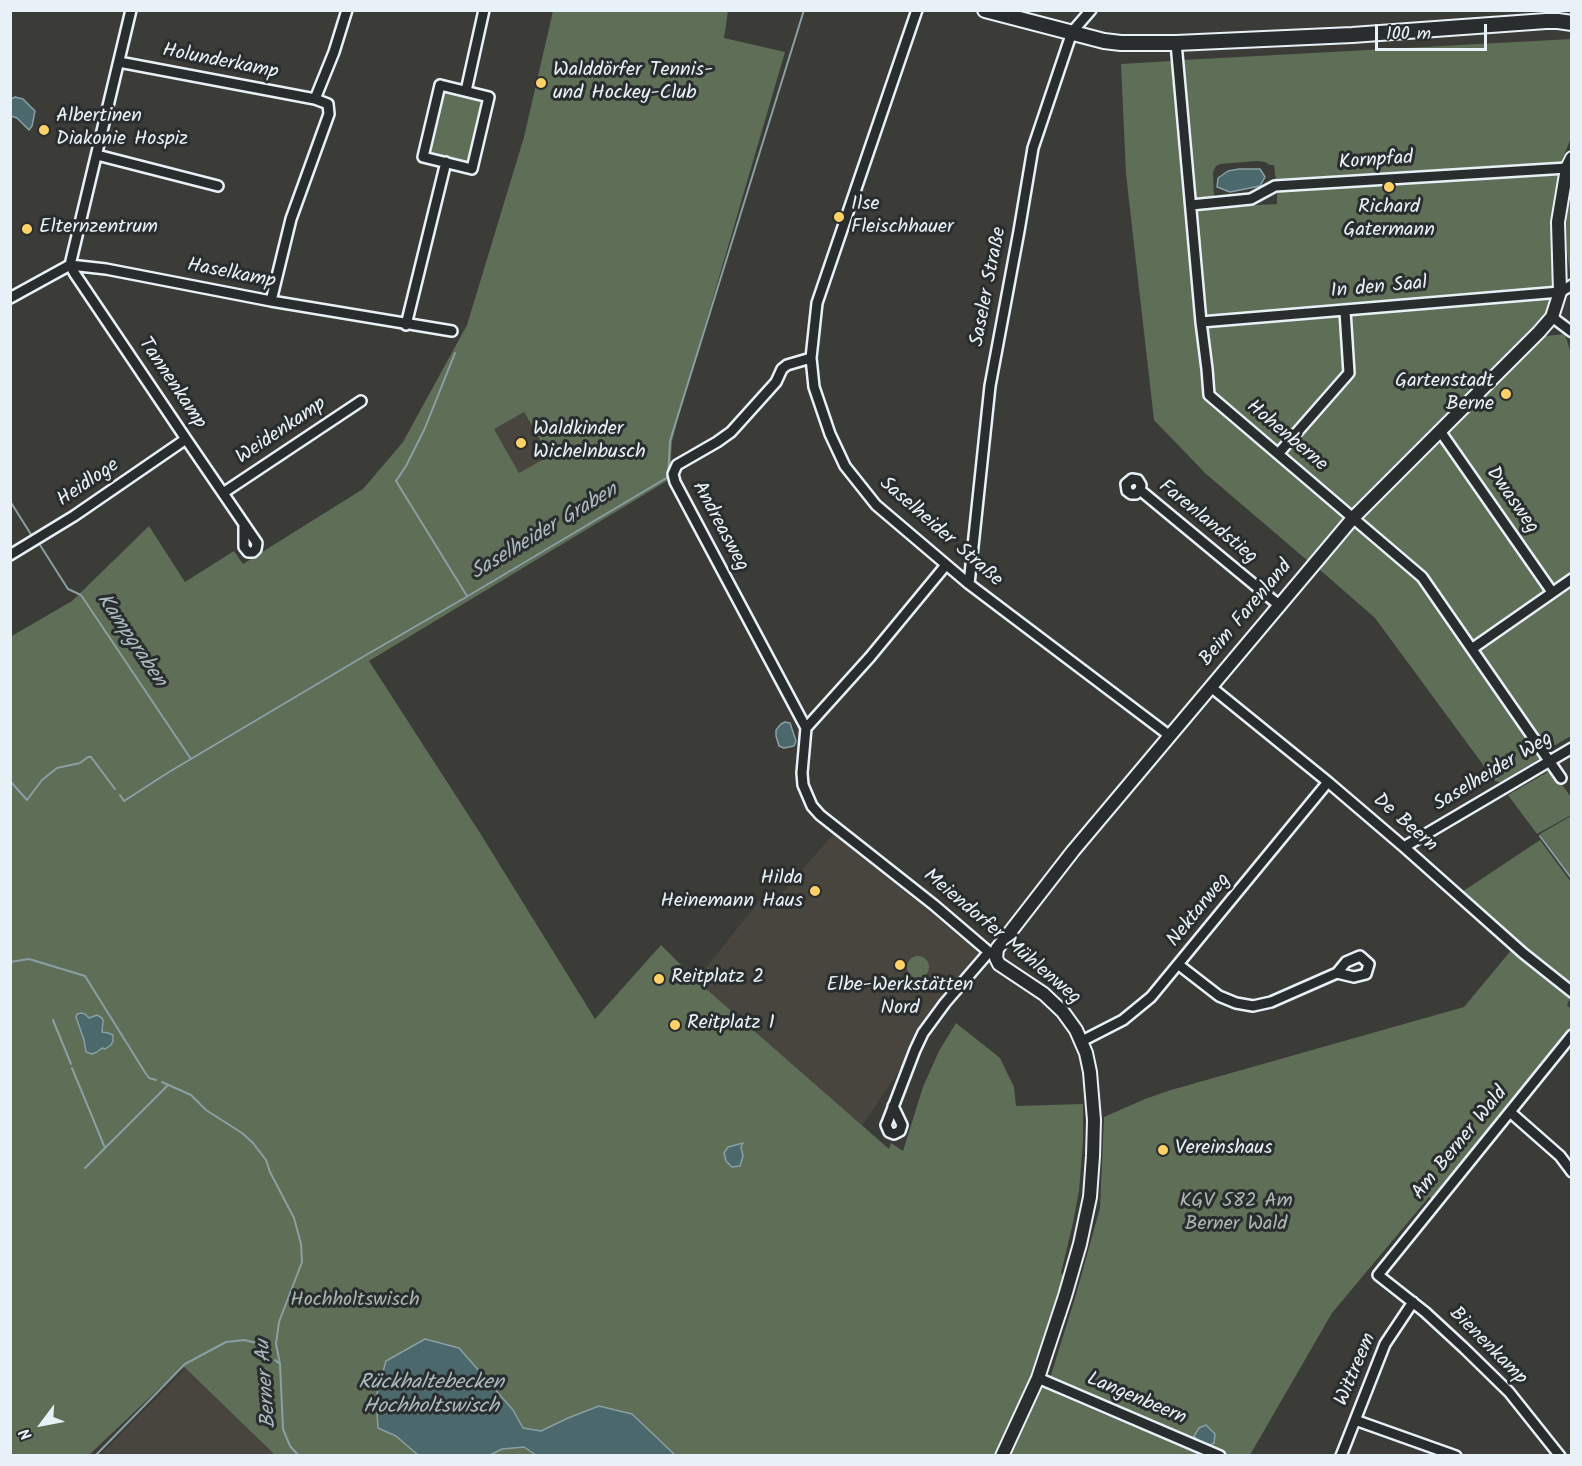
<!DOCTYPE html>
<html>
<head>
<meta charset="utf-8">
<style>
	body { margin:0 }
	#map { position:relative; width:1582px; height:1466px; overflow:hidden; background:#3b3b37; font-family:Kalam,sans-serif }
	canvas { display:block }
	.frame { position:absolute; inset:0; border:12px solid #e8f1f8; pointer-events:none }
	.north { position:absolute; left:12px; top:1394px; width:60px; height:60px; -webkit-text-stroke:4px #2a2d2e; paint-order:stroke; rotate:238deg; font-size:16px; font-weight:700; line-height:24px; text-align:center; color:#e8f1f8 }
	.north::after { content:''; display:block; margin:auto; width:21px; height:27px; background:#e8f1f8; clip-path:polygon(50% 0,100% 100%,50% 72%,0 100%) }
	.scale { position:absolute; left:1375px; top:24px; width:112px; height:27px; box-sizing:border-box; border:3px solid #e8f1f8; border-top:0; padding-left:8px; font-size:18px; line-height:21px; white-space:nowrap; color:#e8f1f8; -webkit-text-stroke:4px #2a2d2e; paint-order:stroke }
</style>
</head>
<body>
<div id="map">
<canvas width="1582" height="1466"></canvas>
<div class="frame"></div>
<div class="north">N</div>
<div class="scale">100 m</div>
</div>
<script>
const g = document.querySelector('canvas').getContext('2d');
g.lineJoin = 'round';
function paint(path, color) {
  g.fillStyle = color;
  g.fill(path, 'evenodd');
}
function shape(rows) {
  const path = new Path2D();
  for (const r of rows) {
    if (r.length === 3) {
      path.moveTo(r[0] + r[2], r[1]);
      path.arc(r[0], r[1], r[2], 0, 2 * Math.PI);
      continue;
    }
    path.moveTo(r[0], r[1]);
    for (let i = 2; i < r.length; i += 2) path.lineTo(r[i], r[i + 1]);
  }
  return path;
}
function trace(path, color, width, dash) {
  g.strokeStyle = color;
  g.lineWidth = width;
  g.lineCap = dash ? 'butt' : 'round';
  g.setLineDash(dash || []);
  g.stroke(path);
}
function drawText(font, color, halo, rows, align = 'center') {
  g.font = font + ' Kalam,sans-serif';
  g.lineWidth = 6;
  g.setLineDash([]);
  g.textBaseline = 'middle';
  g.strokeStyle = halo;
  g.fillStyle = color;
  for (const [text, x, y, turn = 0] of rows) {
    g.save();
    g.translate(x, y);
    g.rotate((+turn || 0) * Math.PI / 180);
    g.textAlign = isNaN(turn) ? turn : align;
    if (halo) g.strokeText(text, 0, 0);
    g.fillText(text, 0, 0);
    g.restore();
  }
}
paint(shape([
	[523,412,549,456,519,473,493,429],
	[833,834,981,953,945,997,912,1046,899,1071,862,1126,696,980,761,899,770,907],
	[185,1369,275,1455,100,1455]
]), '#47453d');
paint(shape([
	[553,11,728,11,724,38,785,52,679,414,672,442,670,479,369,661,480,833,595,1019,661,945,696,980,889,1149,891,1143,903,1151,923,1087,939,1051,956,1023,1000,1058,1014,1087,1016,1106,1083,1104,1083,1141,1079,1191,1073,1223,1061,1273,1065,1277,1040,1359,998,1455,275,1455,183,1366,89,1455,11,1455,10,637,72,601,149,526,185,582,234,551,243,564,363,489,403,442,467,325,524,137],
	[524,412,549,456,519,473,494,429],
	[81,1013,85,1014,89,1018,97,1015,102,1032,114,1038,111,1045,102,1048,97,1052,92,1054,85,1046,84,1040,79,1023],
	[1571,39,1571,138,1560,165,1276,182,1274,165,1270,165,1265,162,1257,161,1220,164,1216,166,1213,172,1214,198,1194,200,1183,60],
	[1171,61,1173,62,1204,396,1345,517,1308,561,1206,474,1154,420,1126,174,1121,64],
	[441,87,488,98,471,167,425,156],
	[1559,175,1556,188,1552,227,1555,277,1553,287,1204,318,1195,209,1196,208,1277,204,1277,191],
	[1571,184,1572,279,1571,279,1567,253,1566,211],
	[1551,297,1547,314,1539,325,1355,509,1352,509,1346,506,1287,456,1286,452,1351,378,1354,372,1350,315],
	[1339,315,1341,317,1345,367,1343,376,1280,447,1276,447,1212,390,1205,327],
	[1565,334,1572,357,1572,571,1554,585,1449,432,1545,336],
	[1441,442,1545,589,1542,593,1473,641,1425,574,1363,521,1363,518,1438,443],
	[1356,527,1420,582,1542,757,1500,782,1495,781,1375,618,1319,569,1352,528],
	[1571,588,1571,736,1547,750,1480,651],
	[1551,770,1571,797,1571,815,1537,834,1508,795],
	[1571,816,1571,876,1540,834],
	[1540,840,1571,882,1571,987,1462,892],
	[1513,948,1571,997,1567,1005,1571,1009,1571,1026,1434,1199,1429,1197,1332,1313,1250,1455,1228,1455,1150,1420,1050,1378,1075,1298,1100,1208,1104,1117,1145,1099,1171,1090,1464,1007],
	[918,967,11],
	[1042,1385,1057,1394,1096,1411,1204,1455,1008,1456]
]), '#5e6e57');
const water = shape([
	[15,97,23,99,35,111,32,126,29,130,17,118,11,116,11,99,15,97],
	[1239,169,1260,169,1265,177,1260,186,1230,192,1217,187,1218,178,1228,171,1239,169],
	[785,722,790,723,796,741,794,746,784,748,779,746,776,736,776,730,781,724,785,722],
	[81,1013,85,1014,89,1018,97,1015,102,1018,103,1021,102,1032,108,1033,113,1035,113,1041,111,1045,105,1049,102,1048,97,1052,92,1054,86,1052,84,1040,76,1017,77,1014,81,1013],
	[743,1143,741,1147,743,1156,740,1166,732,1167,726,1161,724,1153,728,1147,743,1143],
	[425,1339,459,1348,513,1410,523,1428,541,1431,568,1418,599,1406,632,1414,675,1455,536,1455,524,1447,502,1449,490,1455,418,1455,396,1436,378,1428,376,1397,386,1361,425,1339],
	[1206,1425,1215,1434,1214,1443,1210,1445,1198,1441,1194,1436,1199,1428,1206,1425]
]);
paint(water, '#4b696c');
trace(water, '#8a9fa4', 1.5);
trace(shape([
	[455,353,425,428,406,466,396,481,467,596],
	[10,501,32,536],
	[40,545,68,589,81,595,191,759],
	[10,781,27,800,42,780,57,768,80,763,88,757,91,757,115,789],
	[120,795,124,801,169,772,366,655,468,596,668,477,670,441,804,10],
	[1540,836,1572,879],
	[10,962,29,959,85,976,146,1074,149,1078,156,1080],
	[53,1020,71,1064],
	[72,1068,105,1148],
	[162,1082,191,1095,206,1110,242,1133,253,1143,266,1160,270,1172,294,1218,301,1244,302,1262,279,1322,276,1344,280,1364,283,1429,290,1446,299,1456],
	[85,1168,168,1085],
	[275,1360,280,1364],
	[95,1456,185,1364,226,1342,244,1340,261,1344,267,1353]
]), '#8a9fa4', 2);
const minor = shape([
	[917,10,817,303,811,358,814,387,830,434,845,466,876,505,969,584,1170,736],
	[1176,43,1201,322,1207,369,1209,395,1422,577,1561,778],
	[119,62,315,99],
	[440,85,489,97,472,169,423,157,440,85],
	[466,91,484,10],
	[97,155,218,186],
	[1191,205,1251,199,1275,186,1567,168],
	[70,265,75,274,186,439,257,543,256,549,253,552,248,552,244,547,244,524],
	[70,265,131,10],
	[10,298,70,265,106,269,271,301,452,331],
	[271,301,291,219,329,114,328,104,315,99,334,52,347,10],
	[1552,317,1572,332],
	[1201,322,1560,292,1572,285],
	[406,325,446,162],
	[1440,431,1552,592],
	[1278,454,1349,373,1345,311],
	[1140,490,1136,494,1131,494,1127,491,1126,484,1132,479,1138,480,1141,485,1140,490,1280,606],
	[223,493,361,401],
	[10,555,74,516,186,439],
	[946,565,870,657,806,728,802,773,803,785,812,806,820,815,934,905,989,952,995,955],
	[969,584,990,386,1019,231,1033,148,1072,32,1091,10],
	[1473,648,1572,579],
	[1211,687,1328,782,1404,847,1523,953,1572,992],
	[806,728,675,482,673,474,677,465,717,442,731,432,776,382,782,369,787,365,811,358],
	[1404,847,1572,748],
	[1179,965,1219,996,1236,1003,1253,1006,1271,1002,1337,973,1346,962,1360,956,1369,964,1366,974,1354,977,1337,973],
	[1082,1041,1123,1020,1151,997,1328,782],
	[893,1106,902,1125,900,1131,894,1134,889,1132,886,1125,887,1123,915,1050,923,1033,945,1003,989,952],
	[1510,1112,1560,1156,1572,1172],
	[1038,1378,1220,1456],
	[1355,1420,1456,1456],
	[1341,1456,1385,1344,1413,1302],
	[1560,1456,1509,1392,1464,1348,1425,1312,1378,1275,1572,1035]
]);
const tertiary = shape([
	[1002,1456,1038,1378,1065,1296,1080,1244,1090,1197,1093,1156,1094,1120,1090,1072,1086,1053,1076,1030,1063,1012,1044,994,999,964,996,958,997,949,1073,851,1353,518,1539,332,1552,317,1560,292,1558,222,1567,168,1572,158]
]);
const secondary = shape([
	[985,10,1104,41,1121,43,1176,43,1352,35,1546,21,1558,21,1572,23]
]);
trace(minor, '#e8f1f8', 14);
trace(tertiary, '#e8f1f8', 16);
trace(secondary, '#e8f1f8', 18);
trace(minor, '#2a2d2e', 9);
trace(tertiary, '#2a2d2e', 12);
trace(secondary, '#2a2d2e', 14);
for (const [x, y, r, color] of [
	[541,83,6,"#ffd166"],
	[44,130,6,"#ffd166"],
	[1389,187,6,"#ffd166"],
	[839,217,6,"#ffd166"],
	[27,229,6,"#ffd166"],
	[1506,394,6,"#ffd166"],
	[521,443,6,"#ffd166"],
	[815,891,6,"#ffd166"],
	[900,965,6,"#ffd166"],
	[659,979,6,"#ffd166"],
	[675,1025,6,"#ffd166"],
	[1163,1150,6,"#ffd166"]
]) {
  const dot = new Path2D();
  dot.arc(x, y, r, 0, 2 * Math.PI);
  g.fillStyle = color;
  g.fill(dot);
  trace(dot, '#2a2d2e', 2);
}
drawText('20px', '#e8f1f8', '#2a2d2e', [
	["Holunderkamp",220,63,11],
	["Kornpfad",1376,162,-4],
	["Haselkamp",231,275,11],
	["Saseler Straße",990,287,-79],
	["In den Saal",1379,289,-5],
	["Tannenkamp",171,384,56],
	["Weidenkamp",282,432,-34],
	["Hohenberne",1286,437,40],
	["Heidloge",89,484,-34],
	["Dwasweg",1511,501,55],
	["Farenlandstieg",1207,523,39],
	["Andreasweg",719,527,62],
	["Saselheider Straße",940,533,41],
	["Beim Farenland",1247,614,-50],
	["Saselheider Weg",1494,773,-31],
	["De Beern",1404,824,41],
	["Nektarweg",1200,911,-51],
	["Meiendorfer Mühlenweg",1001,938,40],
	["Am Berner Wald",1461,1144,-51],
	["Bienenkamp",1487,1347,45],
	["Wittreem",1357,1370,-67],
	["Langenbeern",1136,1400,23]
]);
drawText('20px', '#e8f1f8', '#2a2d2e', [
	["Walddörfer Tennis-",553,72],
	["und Hockey-Club",553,95],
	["Albertinen",56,118],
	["Diakonie Hospiz",56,141],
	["Ilse",851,206],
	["Fleischhauer",851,229],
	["Richard",1389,209,"center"],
	["Gatermann",1389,232,"center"],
	["Elternzentrum",39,229],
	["Gartenstadt",1494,383,"right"],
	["Berne",1494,406,"right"],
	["Waldkinder",533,431],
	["Wichelnbusch",533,454],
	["Hilda",803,880,"right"],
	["Heinemann Haus",803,903,"right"],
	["Reitplatz 2",671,979],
	["Elbe-Werkstätten",900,987,"center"],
	["Nord",900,1010,"center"],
	["Reitplatz 1",687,1025],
	["Vereinshaus",1175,1150]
], 'left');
drawText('20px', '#aab6b0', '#2a2d2e', [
	["KGV 582 Am",1236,1203],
	["Berner Wald",1236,1226],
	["Hochholtswisch",355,1302]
]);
drawText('italic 21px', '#a9bbc0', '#2a2d2e', [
	["Saselheider Graben",545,533,-31],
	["Kampgraben",130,641,56],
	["Berner Au",268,1384,-94],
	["Rückhaltebecken",431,1384],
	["Hochholtswisch",431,1408]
]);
</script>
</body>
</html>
